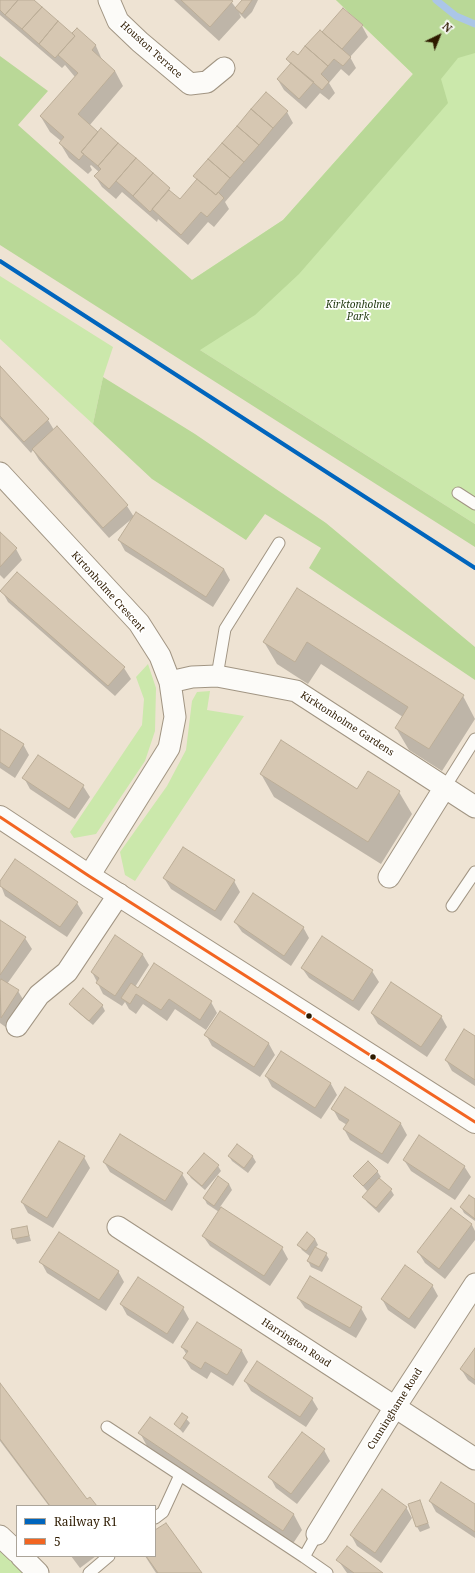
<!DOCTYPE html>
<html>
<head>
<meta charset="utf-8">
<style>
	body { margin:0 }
	#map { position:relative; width:475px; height:1573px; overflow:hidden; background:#eee3d3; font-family:"Noto Serif",serif }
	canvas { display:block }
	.legend { position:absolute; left:16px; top:1505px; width:140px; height:52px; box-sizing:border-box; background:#fff; border:1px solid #aba499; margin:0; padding:5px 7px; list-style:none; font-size:12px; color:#2e1b00 }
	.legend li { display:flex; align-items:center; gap:8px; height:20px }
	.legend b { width:20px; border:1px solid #aba499 }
	.north { position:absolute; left:419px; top:16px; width:40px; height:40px; -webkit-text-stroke:3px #fff; paint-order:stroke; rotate:43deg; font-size:11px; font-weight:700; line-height:16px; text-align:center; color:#2e1b00 }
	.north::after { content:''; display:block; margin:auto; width:14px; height:18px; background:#2e1b00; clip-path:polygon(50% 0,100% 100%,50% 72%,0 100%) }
</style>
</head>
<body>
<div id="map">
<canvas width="475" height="1573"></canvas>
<ul class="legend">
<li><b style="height:5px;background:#0065bd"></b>Railway R1</li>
<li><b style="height:5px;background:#f26522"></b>5</li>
</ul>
<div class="north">N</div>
</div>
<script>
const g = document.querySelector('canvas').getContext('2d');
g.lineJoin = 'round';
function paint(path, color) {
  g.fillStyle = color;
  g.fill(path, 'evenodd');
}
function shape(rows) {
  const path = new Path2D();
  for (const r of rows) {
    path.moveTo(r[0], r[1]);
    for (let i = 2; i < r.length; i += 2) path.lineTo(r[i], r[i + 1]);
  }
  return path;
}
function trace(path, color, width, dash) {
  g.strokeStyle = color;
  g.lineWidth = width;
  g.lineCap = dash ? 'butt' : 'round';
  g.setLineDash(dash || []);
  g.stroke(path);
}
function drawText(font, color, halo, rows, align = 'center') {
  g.font = font + ' "Noto Serif",serif';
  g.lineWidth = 3.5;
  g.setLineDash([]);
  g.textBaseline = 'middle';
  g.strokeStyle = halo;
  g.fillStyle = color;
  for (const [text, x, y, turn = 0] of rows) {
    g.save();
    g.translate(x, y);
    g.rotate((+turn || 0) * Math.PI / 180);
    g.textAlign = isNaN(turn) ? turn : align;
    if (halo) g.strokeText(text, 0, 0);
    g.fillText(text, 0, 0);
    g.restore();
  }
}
paint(shape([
	[336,0,475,0,475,524,200,350,192,280,283,220,413,74],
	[0,276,113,347,103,377,93,424,0,339],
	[148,664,156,688,155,731,145,761,96,834,74,838,70,832,142,725,144,699,136,677],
	[210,691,207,710,244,716,135,881,125,875,120,852,167,786,186,750,192,701,197,692],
	[0,1548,26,1573,0,1573]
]), '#cbe8ab');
paint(shape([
	[336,0,475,0,475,53,458,58,441,79,448,103,299,274,255,315,200,350,475,524,475,547,0,245,0,56,48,91,18,125,192,280,283,220,413,74],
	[103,377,195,434,326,523,475,647,475,680,309,568,321,548,265,514,246,540,152,479,93,424]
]), '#b9d897');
paint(shape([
	[0,0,32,0,75,37,96,46,103,62,115,71,123,86,89,126,98,134,101,130,169,189,173,196,180,201,197,181,195,176,266,94,287,112,293,123,225,202,229,209,214,227,208,222,188,245,158,219,157,222,122,192,116,199,102,187,95,176,99,172,91,165,90,166,92,170,88,174,69,158,60,143,61,141,50,132,41,117,75,77,65,65,62,68,0,15],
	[174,0,230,0,236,8,243,0,258,0,252,12,245,19,239,13,241,17,219,41],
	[362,26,368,37,350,57,356,68,349,76,341,69,329,83,335,93,329,100,320,93,306,109,284,90,278,80,291,65,287,59,298,56,322,33],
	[0,368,48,420,54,430,57,428,127,506,134,517,109,538,39,460,33,450,31,453,0,419],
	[0,533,16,549,22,560,4,579,0,575],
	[119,540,224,569,230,580,213,607,125,551],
	[297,590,463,696,475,719,442,771,409,750,396,728,403,717,321,664,308,684,277,664,264,642],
	[2,591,124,668,131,679,115,696,8,602],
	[0,730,23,744,29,755,15,778,0,768],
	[38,756,83,786,90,797,75,819,30,789,24,778],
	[261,774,358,790,399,792,412,814,381,864,274,797],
	[164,878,234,881,240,892,221,921,171,889],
	[0,883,77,903,83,913,67,937,5,896],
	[0,921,25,938,32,949,7,984,18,991,24,1001,7,1028,0,1023],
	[235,922,303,927,309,938,291,966,242,932],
	[116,937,143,955,149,965,135,987,138,989,211,1002,217,1013,206,1030,175,1009,167,1021,143,1004,136,1014,129,1009,125,1002,122,1006,103,994,92,972],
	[302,968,372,971,379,982,359,1011,309,978],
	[392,984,441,1016,447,1027,427,1057,378,1024,372,1014],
	[71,1004,102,1005,105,1011,93,1025,74,1009],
	[220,1013,269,1044,275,1055,260,1077,212,1046,206,1035],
	[475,1038,475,1086,452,1071,446,1060],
	[282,1052,331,1084,337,1095,321,1119,272,1087,266,1076],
	[345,1089,401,1124,407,1135,388,1164,350,1140,344,1129,347,1125,339,1120,333,1109],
	[237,1145,253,1157,256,1162,248,1173,232,1161,229,1156],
	[84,1157,90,1168,53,1228,28,1213,22,1202],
	[404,1160,464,1166,471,1177,455,1200,411,1171],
	[104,1162,182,1174,188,1184,172,1211,110,1172],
	[218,1166,221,1171,205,1190,191,1178,188,1173],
	[377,1171,381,1177,378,1179,391,1190,394,1195,379,1213,367,1202,364,1197,368,1192,354,1176],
	[229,1184,232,1190,220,1207,282,1248,288,1259,270,1286,210,1246,203,1236,219,1212,207,1204,204,1198],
	[475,1200,475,1221,464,1213,461,1207],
	[451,1209,472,1225,475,1231,475,1240,445,1279,425,1263,418,1252],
	[27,1227,31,1241,17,1244,14,1238],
	[315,1239,318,1245,315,1248,326,1254,329,1259,322,1272,311,1267,308,1261,311,1257,302,1250,299,1245],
	[41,1262,118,1271,124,1282,106,1311,47,1273],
	[432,1285,438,1296,415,1329,388,1310,382,1299],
	[298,1298,361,1308,367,1319,356,1338,305,1308],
	[121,1304,183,1308,189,1319,173,1344,127,1315],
	[197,1323,242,1351,248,1362,233,1386,211,1372,207,1379,191,1369,184,1358,187,1355,182,1347],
	[475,1350,475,1385,468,1380,461,1369],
	[245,1381,312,1399,318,1409,306,1427,251,1391],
	[0,1385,87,1501,96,1506,49,1506,0,1441],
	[182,1414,190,1423,183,1433,175,1424],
	[150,1418,294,1515,302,1530,292,1545,148,1448,140,1433],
	[303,1434,324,1450,330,1461,297,1504,276,1488,270,1477],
	[430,1501,475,1505,475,1538,436,1512],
	[422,1506,430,1528,420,1532,417,1527],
	[406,1507,412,1518,381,1563,357,1546,351,1535],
	[155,1532,201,1573,156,1573,145,1556,155,1556],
	[71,1556,96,1556,80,1568],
	[338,1560,381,1573,347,1573]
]), '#0003');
trace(shape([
	[436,0,456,16,475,24]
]), '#abc6e7', 7);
const building = shape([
	[0,0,18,0,5,15,0,10,0,0],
	[18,0,34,0,42,7,22,29,5,15,18,0],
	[181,0,231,0,233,1,210,27,181,0],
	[252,0,242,14,235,8,242,0,252,0],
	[42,7,58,21,39,44,22,29,42,7],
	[343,8,363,25,342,49,322,32,343,8],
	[58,21,75,36,55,58,39,44,58,21],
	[77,28,96,45,92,50,115,71,78,114,98,132,81,152,84,154,79,160,59,143,64,137,40,116,78,73,58,55,75,36,72,33,77,28],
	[320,30,351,57,343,66,334,59,328,66,305,46,320,30],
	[305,46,328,66,321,74,329,82,322,90,286,59,293,51,298,55,305,46],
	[291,63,314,82,299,99,277,79,291,63],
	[266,92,288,111,273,128,251,109,266,92],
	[251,109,273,128,259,145,237,126,251,109],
	[237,126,259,145,244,162,222,143,237,126],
	[101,128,118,143,98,166,81,152,101,128],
	[118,143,136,158,109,189,94,176,101,169,98,166,118,143],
	[222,143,244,162,230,178,208,159,222,143],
	[136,158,153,173,133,196,116,181,136,158],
	[208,159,230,178,216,195,193,176,208,159],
	[153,173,170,188,150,212,133,196,153,173],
	[197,179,216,195,218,192,224,198,207,217,201,212,181,235,152,209,169,190,180,199,197,179],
	[0,366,49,419,24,442,0,416,0,366],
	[57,426,128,505,103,528,32,449,57,426],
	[136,512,224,569,206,597,118,540,136,512],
	[0,532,17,548,0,567,0,532],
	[17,572,125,667,108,686,0,591,17,572],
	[297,588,464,695,429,749,395,728,408,707,307,642,295,662,263,642,297,588],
	[0,729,24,744,9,768,0,762,0,729],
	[281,740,357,789,368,771,400,791,368,842,260,774,281,740],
	[38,755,84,785,69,809,22,778,38,755],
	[183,847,235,880,215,911,163,878,183,847],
	[15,859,78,902,60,927,0,886,0,881,15,859],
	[253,893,304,927,284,956,234,922,253,893],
	[0,920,26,937,0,975,0,920],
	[115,935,143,954,115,996,96,983,99,978,91,972,115,935],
	[322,936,373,970,353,1001,301,968,322,936],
	[154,963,212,1001,200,1020,169,999,161,1010,136,994,130,1004,121,998,131,983,138,988,154,963],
	[1,979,19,990,1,1018,0,981,1,979],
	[391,982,442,1016,421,1047,371,1013,391,982],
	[83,988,103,1005,89,1021,69,1004,83,988],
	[220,1011,269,1043,254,1067,204,1035,220,1011],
	[464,1029,475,1036,475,1080,445,1060,464,1029],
	[281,1051,331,1083,315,1108,265,1076,281,1051],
	[345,1087,401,1123,382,1154,343,1129,349,1120,331,1109,345,1087],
	[120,1134,183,1173,165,1201,103,1162,120,1134],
	[419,1135,465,1166,449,1190,403,1160,419,1135],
	[59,1141,85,1156,47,1218,21,1202,59,1141],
	[237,1144,253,1156,244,1168,228,1156,237,1144],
	[204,1153,219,1165,202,1186,187,1173,204,1153],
	[368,1161,378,1171,363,1186,353,1176,368,1161],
	[218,1176,229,1184,214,1206,203,1198,218,1176],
	[379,1178,392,1189,376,1208,362,1197,379,1178],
	[469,1195,475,1199,475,1219,460,1207,469,1195],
	[221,1207,283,1247,264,1276,202,1236,221,1207],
	[451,1208,472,1224,439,1269,417,1252,451,1208],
	[27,1226,29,1236,13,1239,11,1229,27,1226],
	[59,1232,119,1271,99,1300,39,1262,59,1232],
	[307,1232,315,1239,306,1251,297,1245,307,1232],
	[315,1247,327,1253,319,1267,307,1261,315,1247],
	[405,1265,433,1285,409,1319,381,1299,405,1265],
	[310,1276,362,1307,350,1328,297,1298,310,1276],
	[138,1277,184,1307,167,1334,120,1304,138,1277],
	[197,1322,242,1350,227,1375,205,1362,201,1369,183,1358,188,1351,181,1347,197,1322],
	[475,1348,475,1380,460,1369,475,1348],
	[257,1361,313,1398,300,1417,244,1381,257,1361],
	[0,1383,87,1499,90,1497,97,1506,50,1506,0,1439,0,1383],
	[182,1413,188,1417,180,1429,174,1424,182,1413],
	[150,1417,294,1514,283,1531,138,1433,150,1417],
	[302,1432,325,1449,291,1494,268,1477,302,1432],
	[441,1482,475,1504,475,1532,429,1501,441,1482],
	[382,1489,407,1507,375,1553,350,1535,382,1489],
	[420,1500,428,1523,416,1527,408,1504,420,1500],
	[166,1523,202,1573,158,1573,146,1556,155,1556,155,1530,166,1523],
	[347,1546,383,1573,354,1573,336,1560,347,1546]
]);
paint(building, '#d6c7b2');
trace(building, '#bbad97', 1);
const service = shape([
	[458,493,475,504],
	[217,676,225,629,279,543],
	[445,787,475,739],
	[452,906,475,872],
	[107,1427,180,1475],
	[155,1518,163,1512,180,1475,304,1557,317,1534],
	[304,1557,327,1573],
	[89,1573,109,1556]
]);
const minor = shape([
	[109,0,118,21,140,42,190,84,207,82,224,68],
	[0,473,139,623,160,656,170,682,175,717,169,748,89,876],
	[170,682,192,677,217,676,296,691,475,807],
	[389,877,445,787],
	[17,1026,39,995,67,972,119,894],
	[118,1227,475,1459],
	[317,1534,395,1407,475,1284],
	[0,1536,17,1552],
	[21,1556,38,1573]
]);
const tertiary = shape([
	[0,817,89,876,475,1122]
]);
trace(service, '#a19583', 13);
trace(minor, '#a19583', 23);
trace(tertiary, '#a19583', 24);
trace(service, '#fcfbf8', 11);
trace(minor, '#fcfbf8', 21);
trace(tertiary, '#fcfbf8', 22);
trace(shape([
	[0,817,89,876,475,1122]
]), '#f26522', 3);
trace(shape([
	[0,261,475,568]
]), '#0065bd', 4);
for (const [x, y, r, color] of [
	[309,1016,3.5,"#2e1b00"],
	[373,1057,3.5,"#2e1b00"]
]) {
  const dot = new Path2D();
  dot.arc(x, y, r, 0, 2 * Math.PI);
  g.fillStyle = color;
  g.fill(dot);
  trace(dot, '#fff', 1.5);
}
drawText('10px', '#2e1b00', '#fff', [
	["Houston Terrace",151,50,42],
	["Kirtonholme Crescent",108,592,48],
	["Kirktonholme Gardens",347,724,33],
	["Harrington Road",296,1343,33],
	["Cunninghame Road",395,1409,-58]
]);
drawText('italic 10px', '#1e370d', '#fff', [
	["Kirktonholme",358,305],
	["Park",358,317]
]);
</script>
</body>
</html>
